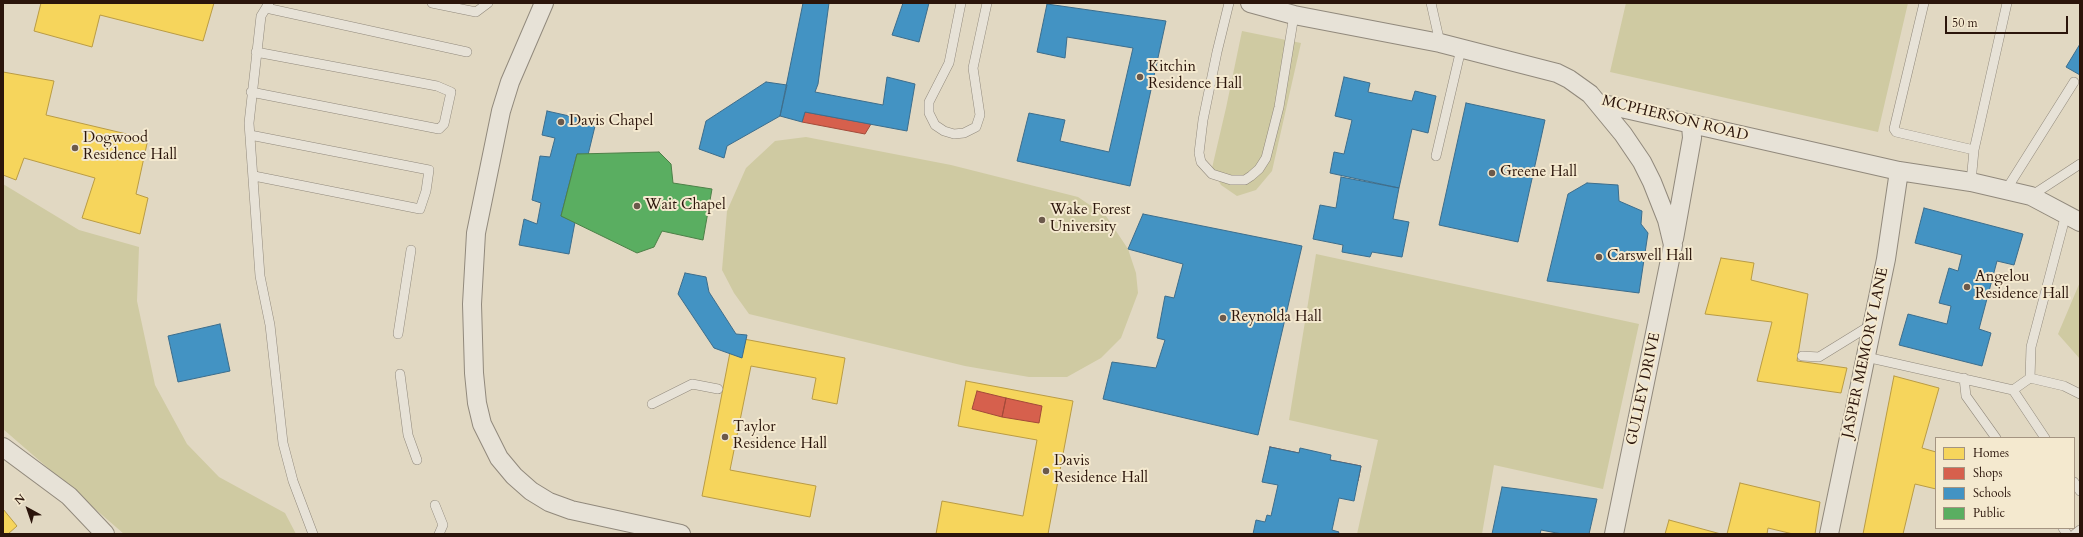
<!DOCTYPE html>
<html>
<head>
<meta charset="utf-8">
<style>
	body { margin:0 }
	#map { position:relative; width:2083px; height:537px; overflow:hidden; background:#e1d8c2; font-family:Cardo,serif }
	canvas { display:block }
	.frame { position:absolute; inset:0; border:4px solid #2b150b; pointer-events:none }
	.legend { position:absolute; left:1935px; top:437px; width:140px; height:92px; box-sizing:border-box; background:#f4e9cf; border:1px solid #a49481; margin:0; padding:5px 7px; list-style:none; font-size:12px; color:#2b150b }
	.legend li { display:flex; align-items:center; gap:8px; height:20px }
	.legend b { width:20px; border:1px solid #a49481 }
	.north { position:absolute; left:8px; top:489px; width:40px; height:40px; -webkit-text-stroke:3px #f4e9cf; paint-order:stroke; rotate:320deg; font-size:11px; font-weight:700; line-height:16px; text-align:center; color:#2b150b }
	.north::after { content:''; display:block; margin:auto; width:14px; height:18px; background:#2b150b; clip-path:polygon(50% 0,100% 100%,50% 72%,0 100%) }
	.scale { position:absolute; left:1945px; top:16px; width:123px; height:18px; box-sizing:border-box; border:2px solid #2b150b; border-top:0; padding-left:5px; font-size:12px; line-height:14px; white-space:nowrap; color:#2b150b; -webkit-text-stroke:3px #f4e9cf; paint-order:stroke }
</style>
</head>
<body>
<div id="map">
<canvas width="2083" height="537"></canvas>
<div class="frame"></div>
<ul class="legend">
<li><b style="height:11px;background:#f6d55c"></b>Homes</li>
<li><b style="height:11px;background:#d6604d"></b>Shops</li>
<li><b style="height:11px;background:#4393c3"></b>Schools</li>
<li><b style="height:11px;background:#5aae61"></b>Public</li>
</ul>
<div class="north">N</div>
<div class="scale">50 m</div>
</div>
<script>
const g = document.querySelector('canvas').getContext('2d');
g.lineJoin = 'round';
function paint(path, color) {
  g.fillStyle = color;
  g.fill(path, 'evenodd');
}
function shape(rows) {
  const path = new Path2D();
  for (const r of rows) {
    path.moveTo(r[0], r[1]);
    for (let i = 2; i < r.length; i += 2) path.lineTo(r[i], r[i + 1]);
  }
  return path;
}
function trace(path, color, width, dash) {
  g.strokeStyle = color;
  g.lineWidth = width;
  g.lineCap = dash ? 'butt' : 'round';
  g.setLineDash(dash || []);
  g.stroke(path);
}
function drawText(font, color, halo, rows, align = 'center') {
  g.font = font + ' Cardo,serif';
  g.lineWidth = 4;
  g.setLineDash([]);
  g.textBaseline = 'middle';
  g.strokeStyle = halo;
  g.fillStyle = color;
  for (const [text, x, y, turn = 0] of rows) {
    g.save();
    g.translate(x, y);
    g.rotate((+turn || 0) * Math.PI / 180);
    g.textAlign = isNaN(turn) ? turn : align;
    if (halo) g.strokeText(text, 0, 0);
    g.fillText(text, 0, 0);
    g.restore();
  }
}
paint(shape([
	[1626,3,1908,3,1878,132,1610,72],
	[1242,31,1301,43,1272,171,1256,190,1237,196,1221,185,1212,168,1226,108],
	[806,137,951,165,1078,197,1106,216,1128,249,1136,273,1138,293,1121,338,1101,358,1067,377,1029,377,965,366,749,314,734,293,722,270,727,211,746,168,775,141],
	[3,184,79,230,139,247,137,301,155,385,187,444,219,477,285,513,296,534,124,534,3,429],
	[1316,254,1639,324,1603,489,1494,465,1482,534,1357,534,1378,440,1289,420],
	[2080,282,2080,359,2058,334]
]), '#cfcaa2');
const homes = shape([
	[41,3,214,3,203,41,100,15,92,47,34,31,41,3],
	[3,72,54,81,46,115,148,139,136,194,148,198,140,234,82,218,95,178,24,158,16,180,3,175,3,72],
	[1721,258,1754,263,1751,280,1808,294,1797,361,1847,368,1841,393,1757,381,1772,322,1705,314,1721,258],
	[733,337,845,358,837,404,812,399,816,378,751,366,730,470,816,486,810,517,702,496,733,337],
	[1894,376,1939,388,1922,448,1936,452,1936,489,1915,484,1903,534,1863,534,1894,376],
	[966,381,1073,401,1048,534,936,534,942,501,1023,516,1037,440,958,426,966,381],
	[1740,483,1820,502,1815,534,1793,534,1768,528,1767,534,1727,534,1740,483],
	[3,509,17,526,8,534,3,534,3,509],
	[1669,520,1721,534,1665,534,1669,520]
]);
paint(homes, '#f6d55c');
trace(homes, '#b99b44', 1);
const shops = shape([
	[805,112,871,124,865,134,802,122,805,112],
	[977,391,1006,398,1002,417,972,409,977,391],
	[1006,398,1042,406,1039,423,1002,417,1006,398],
	[1270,447,1299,453,1296,468,1267,462,1270,447],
	[1330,460,1361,466,1358,481,1327,474,1330,460]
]);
paint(shops, '#d6604d');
trace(shops, '#a34a39', 1);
const schools = shape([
	[803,3,829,3,818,84,815,92,883,105,887,77,915,84,907,131,805,112,802,122,780,116,803,3],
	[903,3,929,3,919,42,892,35,903,3],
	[1047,4,1166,21,1130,186,1017,161,1029,113,1065,120,1060,141,1109,152,1133,48,1067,37,1065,58,1037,52,1047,4],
	[2080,44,2080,75,2066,67,2080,44],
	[1344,77,1370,83,1368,92,1412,101,1415,91,1436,96,1428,133,1412,129,1399,188,1330,173,1334,152,1344,154,1352,120,1335,116,1344,77],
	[766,82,787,85,780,116,727,146,724,158,699,149,706,121,766,82],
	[1466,103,1545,120,1518,242,1439,225,1466,103],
	[547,111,596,122,588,155,577,154,561,216,575,222,569,254,519,245,524,219,537,224,541,203,532,200,540,156,550,157,555,138,542,135,547,111],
	[1341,177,1399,188,1393,219,1409,222,1402,257,1372,252,1370,257,1342,252,1343,245,1313,239,1320,205,1336,208,1341,177],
	[1587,183,1618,185,1619,201,1642,211,1641,224,1648,233,1639,293,1547,281,1568,194,1587,183],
	[1924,208,2023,234,2014,265,1997,261,1979,329,1991,333,1982,366,1899,345,1908,314,1947,324,1951,306,1939,303,1949,268,1958,271,1962,255,1915,243,1924,208],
	[1143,214,1302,246,1258,435,1103,399,1112,362,1156,368,1165,340,1157,338,1165,296,1174,298,1183,264,1128,249,1143,214],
	[685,273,706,277,709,292,736,334,747,335,742,358,714,348,678,294,685,273],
	[220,324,230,371,178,382,168,336,220,324],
	[1270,447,1299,453,1300,448,1331,455,1330,460,1361,466,1354,501,1339,498,1332,530,1339,532,1338,534,1253,534,1256,520,1265,522,1267,515,1271,516,1278,485,1262,482,1270,447],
	[1502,487,1597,499,1589,534,1562,534,1541,530,1540,534,1492,534,1502,487]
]);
paint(schools, '#4393c3');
trace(schools, '#3c6d8c', 1);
const public = shape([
	[659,152,671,164,673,183,712,189,703,240,662,231,654,247,637,253,561,216,577,154,659,152]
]);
paint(public, '#5aae61');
trace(public, '#4c8047', 1);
const lane = shape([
	[269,3,261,16,249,123,260,276,270,325,283,443,293,481,313,534],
	[432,3,476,12,488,3],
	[961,3,949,63,929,102,929,113,935,125,944,131,954,134,964,133,976,127,980,115,973,68,987,3],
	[1229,3,1217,52,1203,120,1199,153,1201,162,1212,174,1231,180,1245,180,1251,176,1259,169,1266,158,1279,107,1294,15],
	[1431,3,1440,43],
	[1924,3,1894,129,1896,132,1974,150],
	[266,8,467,52],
	[251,92,439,129,444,124,451,92,437,86,256,52],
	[250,135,429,170,426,191,420,209,254,176],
	[1436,156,1461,49],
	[1971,182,1974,150,2007,3],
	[2006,190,2074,82],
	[2031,196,2080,164],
	[398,334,411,250],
	[1802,356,1819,357,1871,325],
	[1866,357,2013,390,2030,378,2064,386,2080,394],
	[400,374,408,435,417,460],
	[1964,378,1966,396,1996,438],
	[2030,378,2031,347,2066,214],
	[2013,390,2045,438],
	[652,404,692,384,718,389],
	[2074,482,2080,491],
	[435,505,443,525,439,534],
	[2063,528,2067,534],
	[2075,534,2080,530]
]);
const street = shape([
	[544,3,510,82,501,111,476,233,472,304,474,373,477,403,482,424,499,458,514,476,531,491,549,502,571,510,681,534],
	[1250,3,1294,15,1440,43,1557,73,1569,79,1590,94,1623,134,1642,162,1652,182,1667,220,1673,245,1614,534],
	[1599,103,1899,171,1971,182,2031,196,2080,222],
	[1674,239,1692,138,1691,125],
	[3,447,69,496,105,534],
	[1829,534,1886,259,1899,171]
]);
trace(lane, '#91897c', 10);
trace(street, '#91897c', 20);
trace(lane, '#e7e2d7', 9);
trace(street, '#e7e2d7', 18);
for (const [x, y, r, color] of [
	[1140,77,4,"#6b594b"],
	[561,122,4,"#6b594b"],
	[75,148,4,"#6b594b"],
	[1492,173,4,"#6b594b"],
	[637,206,4,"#6b594b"],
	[1042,220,4,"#6b594b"],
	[1599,257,4,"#6b594b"],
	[1967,287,4,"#6b594b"],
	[1223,318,4,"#6b594b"],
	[725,437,4,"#6b594b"],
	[1046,471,4,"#6b594b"]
]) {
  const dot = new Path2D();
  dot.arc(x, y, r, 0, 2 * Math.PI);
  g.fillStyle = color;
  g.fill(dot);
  trace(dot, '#f4e9cf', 1.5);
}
drawText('15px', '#2b150b', '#f4e9cf', [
	["Kitchin",1148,68],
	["Residence Hall",1148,85],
	["Davis Chapel",569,122],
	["Dogwood",83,139],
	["Residence Hall",83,156],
	["Greene Hall",1500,173],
	["Wait Chapel",645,206],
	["Wake Forest",1050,211],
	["University",1050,228],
	["Carswell Hall",1607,257],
	["Angelou",1975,278],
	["Residence Hall",1975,295],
	["Reynolda Hall",1231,318],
	["Taylor",733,428],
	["Residence Hall",733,445],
	["Davis",1054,462],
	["Residence Hall",1054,479]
], 'left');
drawText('15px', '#2b150b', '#f4e9cf', [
	["MCPHERSON ROAD",1675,119,14],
	["JASPER MEMORY LANE",1866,353,-78],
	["GULLEY DRIVE",1644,389,-78]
]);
</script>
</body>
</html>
